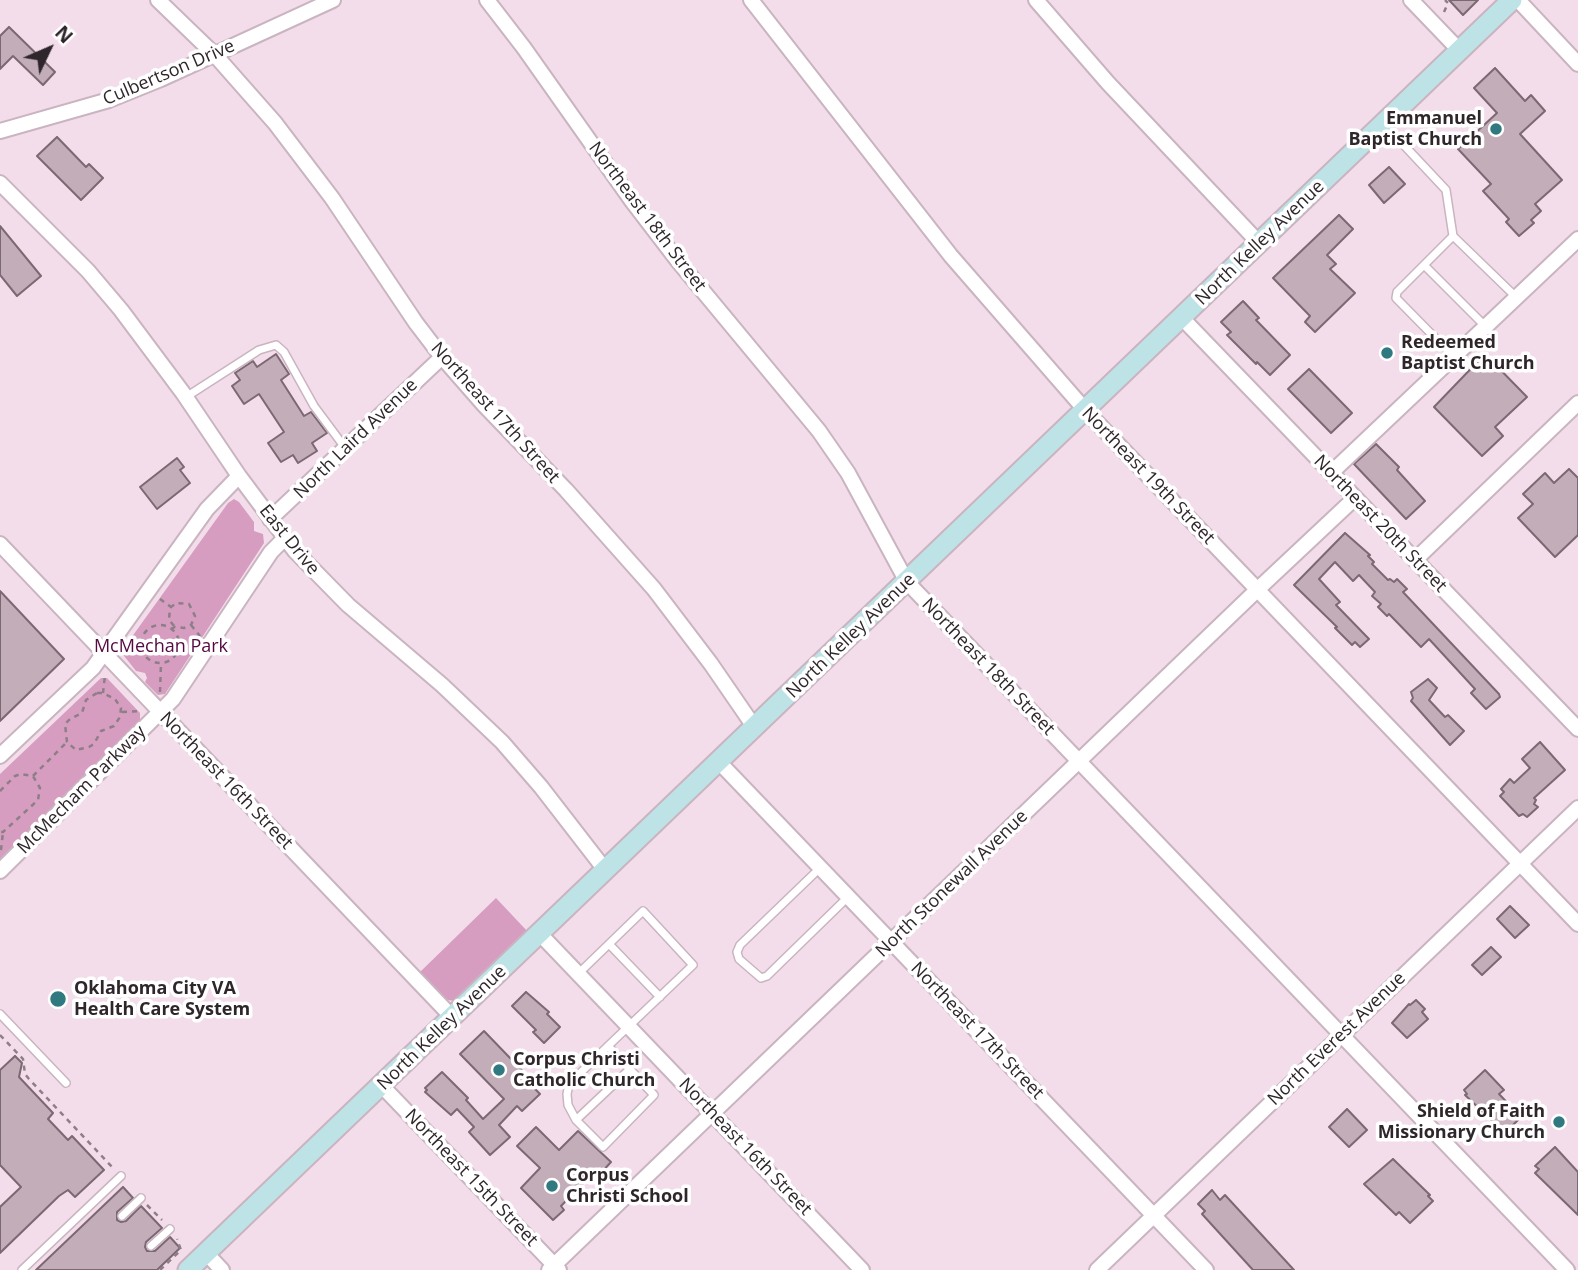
<!DOCTYPE html>
<html>
<head>
<meta charset="utf-8">
<style>
	body { margin:0 }
	#map { position:relative; width:1578px; height:1270px; overflow:hidden; background:#f3ddea; font-family:"Open Sans",sans-serif }
	canvas { display:block }
	.north { position:absolute; left:14px; top:14px; width:70px; height:70px; -webkit-text-stroke:5px #fff; paint-order:stroke; rotate:46deg; font-size:19px; font-weight:700; line-height:28px; text-align:center; color:#2e262b }
	.north::after { content:''; display:block; margin:auto; width:24px; height:32px; background:#2e262b; clip-path:polygon(50% 0,100% 100%,50% 72%,0 100%) }
</style>
</head>
<body>
<div id="map">
<canvas width="1578" height="1270"></canvas>
<div class="north">N</div>
</div>
<script>
const g = document.querySelector('canvas').getContext('2d');
g.lineJoin = 'round';
function paint(path, color) {
  g.fillStyle = color;
  g.fill(path, 'evenodd');
}
function shape(rows) {
  const path = new Path2D();
  for (const r of rows) {
    if (r.length === 3) {
      path.moveTo(r[0] + r[2], r[1]);
      path.arc(r[0], r[1], r[2], 0, 2 * Math.PI);
      continue;
    }
    path.moveTo(r[0], r[1]);
    for (let i = 2; i < r.length; i += 2) path.lineTo(r[i], r[i + 1]);
  }
  return path;
}
function trace(path, color, width, dash) {
  g.strokeStyle = color;
  g.lineWidth = width;
  g.lineCap = dash ? 'butt' : 'round';
  g.setLineDash(dash || []);
  g.stroke(path);
}
function drawText(font, color, halo, rows, align = 'center') {
  g.font = font + ' "Open Sans",sans-serif';
  g.lineWidth = 7;
  g.setLineDash([]);
  g.textBaseline = 'middle';
  g.strokeStyle = halo;
  g.fillStyle = color;
  for (const [text, x, y, turn = 0] of rows) {
    g.save();
    g.translate(x, y);
    g.rotate((+turn || 0) * Math.PI / 180);
    g.textAlign = isNaN(turn) ? turn : align;
    if (halo) g.strokeText(text, 0, 0);
    g.fillText(text, 0, 0);
    g.restore();
  }
}
paint(shape([
	[234,499,239,502,254,522,254,531,263,534,264,543,165,694,158,695,145,682,147,678,145,673,136,671,121,652,228,503],
	[101,678,107,678,140,713,140,720,3,859,0,859,0,774],
	[496,898,529,933,456,1001,447,1000,420,972]
]), '#d79dc0');
const building = shape([
	[1449,0,1478,0,1463,15,1449,0],
	[9,27,55,72,43,85,13,56,0,69,0,36,9,27],
	[1495,68,1525,101,1531,95,1545,111,1520,134,1562,180,1535,204,1541,211,1531,220,1534,223,1519,236,1506,222,1509,219,1483,191,1491,184,1458,149,1497,113,1474,88,1495,68],
	[57,137,86,167,89,164,103,178,81,200,37,156,57,137],
	[1389,167,1405,184,1384,203,1369,185,1389,167],
	[1339,215,1353,229,1327,255,1336,264,1330,269,1355,293,1315,332,1305,322,1310,316,1273,278,1339,215],
	[0,226,41,276,17,296,0,275,0,226],
	[1243,301,1259,318,1256,320,1290,355,1270,375,1257,362,1256,364,1227,335,1231,332,1221,322,1243,301],
	[276,354,289,374,281,380,304,416,311,412,327,433,312,443,317,451,298,463,293,455,281,462,268,443,284,432,259,394,244,404,232,386,240,380,235,373,253,361,257,367,276,354],
	[1485,354,1527,397,1495,427,1503,436,1482,456,1434,407,1485,354],
	[1309,369,1352,413,1331,433,1288,389,1309,369],
	[1376,444,1399,467,1397,470,1425,501,1406,519,1354,464,1376,444],
	[177,458,184,467,180,470,190,483,157,509,140,487,177,458],
	[1569,469,1578,478,1578,535,1555,557,1518,518,1533,504,1523,494,1545,473,1554,483,1569,469],
	[1345,533,1370,555,1368,556,1374,562,1372,564,1388,580,1390,579,1394,582,1397,579,1407,589,1403,592,1499,694,1500,697,1486,709,1471,693,1475,689,1429,639,1421,647,1389,614,1387,616,1378,607,1381,604,1372,596,1375,592,1359,575,1353,581,1335,562,1319,579,1340,602,1336,605,1369,639,1360,647,1355,642,1352,645,1335,628,1337,627,1294,585,1345,533],
	[0,591,64,659,0,721,0,591],
	[1428,679,1437,688,1429,700,1445,717,1448,715,1464,731,1450,745,1411,701,1413,698,1411,692,1428,679],
	[1540,742,1565,770,1534,798,1536,800,1534,804,1538,807,1527,817,1523,814,1519,816,1500,796,1504,792,1501,789,1510,779,1514,783,1530,768,1522,759,1540,742],
	[1510,906,1529,925,1515,938,1497,919,1510,906],
	[1491,947,1501,957,1482,975,1472,965,1491,947],
	[526,992,549,1012,547,1014,560,1027,544,1043,533,1032,536,1030,512,1006,526,992],
	[1416,1000,1425,1009,1422,1012,1428,1019,1407,1038,1392,1023,1409,1004,1410,1005,1416,1000],
	[484,1031,537,1086,535,1089,540,1094,522,1111,517,1106,499,1125,510,1137,490,1155,469,1132,474,1127,457,1109,451,1115,425,1092,427,1090,425,1088,442,1072,468,1098,466,1100,483,1119,504,1099,460,1054,484,1031],
	[15,1056,22,1063,19,1077,53,1113,48,1119,68,1140,72,1136,104,1170,75,1197,68,1190,59,1196,0,1253,0,1207,21,1187,0,1165,0,1070,15,1056],
	[1485,1070,1504,1090,1499,1094,1521,1117,1505,1133,1465,1095,1467,1094,1464,1090,1485,1070],
	[1347,1109,1367,1130,1349,1147,1329,1127,1347,1109],
	[536,1127,559,1150,578,1131,611,1162,600,1174,596,1170,561,1206,564,1210,553,1220,521,1188,540,1168,517,1146,536,1127],
	[1555,1147,1578,1172,1578,1215,1535,1173,1539,1169,1535,1166,1555,1147],
	[1393,1159,1430,1195,1428,1196,1433,1201,1410,1223,1399,1212,1396,1215,1364,1184,1393,1159],
	[123,1187,133,1198,117,1212,117,1220,121,1222,126,1221,141,1206,162,1228,146,1242,145,1247,147,1251,155,1251,170,1237,180,1248,157,1270,36,1270,123,1187],
	[1212,1190,1220,1200,1225,1195,1294,1270,1253,1270,1202,1214,1205,1211,1198,1204,1212,1190]
]);
paint(building, '#c2adb9');
trace(building, '#7b6873', 2);
const lane = shape([
	[1385,125,1446,190,1453,236],
	[1424,265,1485,326],
	[1454,357,1396,298,1397,292,1453,236,1516,297],
	[186,397,259,350,276,345,284,352,314,406,346,449],
	[820,868,740,945,737,952,739,959,761,978,767,976,848,897],
	[609,944,660,997],
	[579,973,643,911,693,965,629,1026,608,1046,569,1084,567,1094,568,1105,576,1120,603,1147,654,1095,608,1046],
	[0,1014,66,1083],
	[576,1120,630,1069],
	[122,1216,141,1198],
	[151,1246,170,1229],
	[22,1270,121,1176]
]);
const street = shape([
	[158,0,215,55,275,123,332,198,416,323,442,357,484,405,566,490,654,589,711,664,755,728],
	[487,0,524,48,632,201,678,261,819,431,848,473,907,582,1567,1270],
	[751,0,951,256,1086,411,1578,924],
	[1036,0,1108,83,1260,244],
	[1411,0,1459,50],
	[1518,0,1578,64],
	[0,131,109,100,161,79,333,0],
	[0,183,88,271,121,310,183,393,239,476,295,551,348,605,442,685,502,742,541,787,606,871],
	[1182,318,1578,729],
	[1331,473,1578,239],
	[270,519,442,357],
	[0,544,453,1018],
	[1415,560,1578,403],
	[0,756,93,668,207,509,239,476],
	[719,762,1206,1270],
	[0,871,173,699,271,552,285,538],
	[540,934,862,1270],
	[382,1086,559,1270],
	[206,1253,222,1270],
	[549,1270,1257,590,1355,498],
	[1097,1270,1578,808]
]);
const secondary = shape([
	[188,1270,1512,0]
]);
trace(lane, '#c9b4c0', 10);
trace(street, '#c9b4c0', 18);
trace(secondary, '#c9b4c0', 23);
trace(shape([
	[1444,12,1448,3,1445,0],
	[160,599,171,607],
	[160,644,19],
	[191,625,200,636],
	[171,629,175,627,184,628,191,625,195,616,189,604,176,603,170,608,169,620,175,627],
	[124,652,141,647],
	[160,692,161,663],
	[97,693,103,693,115,699,121,708,120,717,114,726,101,731,94,744,89,747,76,750,67,742,65,724,70,719,82,713,86,700,97,693],
	[103,693,105,675],
	[122,712,140,711],
	[33,776,67,742],
	[0,791,15,776,21,774,33,776,40,788,38,800,3,832,0,832],
	[1,850,3,832],
	[0,1035,23,1059,25,1074,29,1079,114,1169],
	[147,1205,162,1220],
	[160,1270,181,1250,177,1239]
]), '#8d7e87', 2.5, [5, 5]);
trace(lane, '#fff', 7);
trace(street, '#fff', 14);
trace(secondary, '#bee3e6', 19);
for (const [x, y, r, color] of [
	[1496,129,7,"#317981"],
	[1387,353,7,"#317981"],
	[58,999,9,"#317981"],
	[499,1070,7,"#317981"],
	[1559,1122,7,"#317981"],
	[552,1186,7,"#317981"]
]) {
  const dot = new Path2D();
  dot.arc(x, y, r, 0, 2 * Math.PI);
  g.fillStyle = color;
  g.fill(dot);
  trace(dot, '#fff', 2.5);
}
drawText('18px', '#2e262b', '#fff', [
	["Culbertson Drive",169,73,-23],
	["Northeast 18th Street",647,217,53],
	["North Kelley Avenue",1260,243,-44],
	["Northeast 17th Street",495,413,48],
	["North Laird Avenue",356,439,-44],
	["Northeast 19th Street",1148,476,46],
	["Northeast 20th Street",1380,524,46],
	["East Drive",289,540,51],
	["North Kelley Avenue",851,636,-44],
	["Northeast 18th Street",988,667,46],
	["Northeast 16th Street",226,781,46],
	["McMecham Parkway",82,790,-45],
	["North Stonewall Avenue",952,884,-44],
	["North Kelley Avenue",442,1028,-44],
	["Northeast 17th Street",977,1031,46],
	["North Everest Avenue",1337,1039,-44],
	["Northeast 16th Street",745,1147,46],
	["Northeast 15th Street",471,1178,46]
]);
drawText('bold 18px', '#2e262b', '#fff', [
	["Emmanuel",1482,119,"right"],
	["Baptist Church",1482,140,"right"],
	["Redeemed",1401,343],
	["Baptist Church",1401,364],
	["Oklahoma City VA",74,989],
	["Health Care System",74,1010],
	["Corpus Christi",513,1060],
	["Catholic Church",513,1081],
	["Shield of Faith",1545,1112,"right"],
	["Missionary Church",1545,1133,"right"],
	["Corpus",566,1176],
	["Christi School",566,1197]
], 'left');
drawText('18px', '#560841', '#fff', [
	["McMechan Park",161,647]
]);
</script>
</body>
</html>
